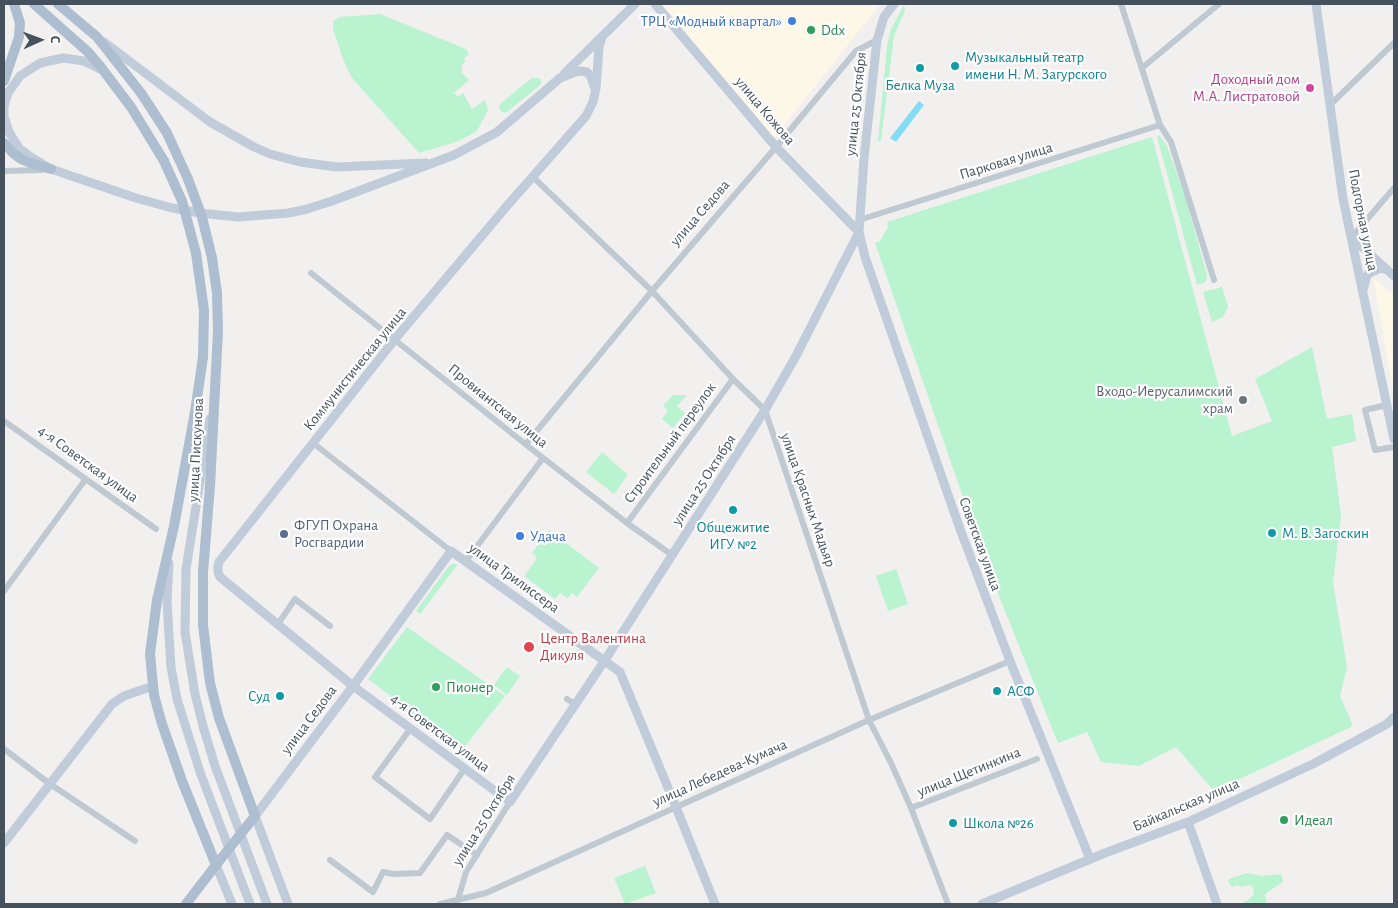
<!DOCTYPE html>
<html>
<head>
<meta charset="utf-8">
<style>
	body { margin:0 }
	#map { position:relative; width:1398px; height:908px; overflow:hidden; background:#f2efef; font-family:"Alegreya Sans",sans-serif }
	canvas { display:block }
	.frame { position:absolute; inset:0; border:5px solid #45525e; pointer-events:none }
	.north { position:absolute; left:15px; top:15px; width:50px; height:50px; -webkit-text-stroke:4px #fff; paint-order:stroke; rotate:88deg; font-size:14px; font-weight:700; line-height:20px; text-align:center; color:#45525e }
	.north::after { content:''; display:block; margin:auto; width:18px; height:22px; background:#45525e; clip-path:polygon(50% 0,100% 100%,50% 72%,0 100%) }
</style>
</head>
<body>
<div id="map">
<canvas width="1398" height="908"></canvas>
<div class="frame"></div>
<div class="north">С</div>
</div>
<script>
const g = document.querySelector('canvas').getContext('2d');
g.lineJoin = 'round';
function paint(path, color) {
  g.fillStyle = color;
  g.fill(path, 'evenodd');
}
function shape(rows) {
  const path = new Path2D();
  for (const r of rows) {
    path.moveTo(r[0], r[1]);
    for (let i = 2; i < r.length; i += 2) path.lineTo(r[i], r[i + 1]);
  }
  return path;
}
function trace(path, color, width, dash) {
  g.strokeStyle = color;
  g.lineWidth = width;
  g.lineCap = dash ? 'butt' : 'round';
  g.setLineDash(dash || []);
  g.stroke(path);
}
function drawText(font, color, halo, rows, align = 'center') {
  g.font = font + ' "Alegreya Sans",sans-serif';
  g.lineWidth = 4.5;
  g.setLineDash([]);
  g.textBaseline = 'middle';
  g.strokeStyle = halo;
  g.fillStyle = color;
  for (const [text, x, y, turn = 0] of rows) {
    g.save();
    g.translate(x, y);
    g.rotate((+turn || 0) * Math.PI / 180);
    g.textAlign = isNaN(turn) ? turn : align;
    if (halo) g.strokeText(text, 0, 0);
    g.fillText(text, 0, 0);
    g.restore();
  }
}
paint(shape([
	[662,4,880,4,774,138],
	[1373,277,1394,296,1394,397]
]), '#fdf7e7');
paint(shape([
	[904,5,905,11,894,36,881,141,878,141,887,46,891,29],
	[380,14,466,49,469,54,464,58,466,60,462,65,462,73,469,80,454,93,458,97,463,93,472,109,485,100,488,110,477,131,459,141,419,153,352,78,343,59,333,29,333,21,340,17],
	[532,78,539,78,542,82,539,86,507,112,503,113,499,108,501,103],
	[1159,135,1167,146,1185,196,1207,275,1206,282,1197,285,1157,137],
	[1152,137,1232,436,1272,421,1255,379,1312,347,1327,419,1352,414,1356,441,1332,447,1341,515,1333,583,1347,667,1340,696,1353,726,1214,791,1176,747,1139,766,1101,762,1087,732,1058,743,985,561,875,243,880,241,888,227,887,222],
	[1222,287,1228,307,1223,317,1212,322,1203,292],
	[673,395,687,395,677,406,685,413,673,428,662,419,668,411,663,406],
	[602,452,628,475,614,494,586,472],
	[549,530,599,568,577,597,572,593,568,598,560,593,555,599,524,576,537,558,532,553],
	[452,564,458,564,420,614,416,611,448,567],
	[896,569,908,604,888,611,876,576],
	[407,627,505,696,462,750,368,679],
	[507,667,520,676,507,695,494,685],
	[645,866,656,893,625,904,614,878],
	[1247,873,1262,876,1281,874,1283,882,1265,894,1267,904,1240,904,1248,900,1254,895,1253,887,1250,885,1241,887,1238,885,1232,887,1228,882,1229,879]
]), '#b9f3d0');
paint(shape([
	[919,101,924,105,896,142,890,138]
]), '#83dcf4');
trace(shape([
	[1121,4,1160,125,1171,142,1214,280],
	[1142,68,1219,4],
	[1331,104,1394,43],
	[4,171,42,170],
	[533,177,652,291,733,379,765,410,869,720,891,763,911,808,948,904],
	[859,220,1160,125],
	[1351,238,1394,188],
	[311,273,529,447,627,523,672,555],
	[1387,405,1365,410,1375,450,1394,447],
	[4,421,156,529],
	[313,443,451,551],
	[526,444,652,291,776,147,856,51,877,40],
	[627,523,733,379],
	[466,561,543,458],
	[4,591,85,480],
	[278,624,295,599,330,626],
	[567,699,576,705],
	[411,728,375,777,430,819,465,768],
	[4,749,50,784,135,841],
	[911,808,1037,759],
	[330,860,373,892,383,872,393,874,420,873,447,835,477,855],
	[457,903,466,872,510,802],
	[440,904,486,893,869,720,1010,661]
]), '#bec9d2', 6);
trace(shape([
	[655,4,776,147,859,232,865,257,960,529,1010,661,1090,859],
	[1316,4,1343,199,1394,439],
	[602,37,599,47,596,88,593,102,586,116,506,207,395,339,219,562,218,566,218,572,220,577,353,686,510,802,605,660,765,410,796,356,859,232,864,158,877,40,884,17,894,4],
	[104,42,210,122,254,147,270,154,300,162,337,167,426,163],
	[100,69,84,61,63,58,40,63,20,76,8,93,4,106,4,116,9,132,19,148,31,157,51,169,136,198,172,208,200,213,238,217,289,213,307,209,332,201,454,155,497,132,560,78,575,72,581,71,587,72,591,77,594,86],
	[564,74,635,4],
	[1352,238,1394,276],
	[1364,287,1366,278,1369,273,1381,268,1387,270],
	[210,419,186,569,185,632,195,694,203,726,215,766,267,904],
	[169,563,167,601,169,635,171,667,177,699,200,772,250,904],
	[1188,822,1217,904],
	[4,843,112,704,124,696,153,686],
	[216,865,232,904],
	[288,904,255,816,353,686,451,551,620,672,676,807,715,904],
	[982,904,1105,853,1188,822,1313,764,1387,724,1394,717]
]), '#c0ccda', 9);
trace(shape([
	[34,4,88,52,100,66,131,107,164,161],
	[58,4,97,37,141,93,167,133,188,179],
	[4,81,19,37,20,23,14,4],
	[4,143,13,153,21,159,33,164,51,169],
	[212,258,217,293,218,331,210,486,203,572,203,625,210,683,219,718,255,816],
	[186,904,216,865,182,781,162,724,154,695,150,654,157,600,174,526,195,412,203,357,204,310,196,253]
]), '#acbed0', 10);
trace(shape([
	[164,161,182,201,196,253],
	[188,179,202,217,212,258],
	[216,865,255,816]
]), '#acbed0', 10);
for (const [x, y, r, color] of [
	[792,21,5,"#3f7fe0"],
	[811,30,5,"#2e9e5b"],
	[955,66,5,"#0f9aa8"],
	[920,68,5,"#0f9aa8"],
	[1310,88,5,"#d1479c"],
	[1243,400,5,"#6b7280"],
	[733,510,5,"#0f9aa8"],
	[1272,533,5,"#0f9aa8"],
	[284,534,5,"#5c6f8a"],
	[520,536,5,"#3f7fe0"],
	[529,647,6,"#e0444e"],
	[436,687,5,"#2e9e5b"],
	[997,691,5,"#0f9aa8"],
	[280,696,5,"#0f9aa8"],
	[1284,820,5,"#2e9e5b"],
	[953,823,5,"#0f9aa8"]
]) {
  const dot = new Path2D();
  dot.arc(x, y, r, 0, 2 * Math.PI);
  g.fillStyle = color;
  g.fill(dot);
  trace(dot, '#fff', 2);
}
drawText('15px', '#366cbe', '#fff', [
	["ТРЦ «Модный квартал»",782,21],
	["Удача",530,536,"left"]
], 'right');
drawText('15px', '#27864d', '#fff', [
	["Ddx",821,30],
	["Пионер",446,687],
	["Идеал",1294,820]
], 'left');
drawText('15px', '#0d838f', '#fff', [
	["Музыкальный театр",965,57],
	["имени Н. М. Загурского",965,74],
	["Белка Муза",920,85,"center"],
	["Общежитие",733,527,"center"],
	["ИГУ №2",733,544,"center"],
	["М. В. Загоскин",1282,533],
	["АСФ",1007,691],
	["Суд",270,696,"right"],
	["Школа №26",963,823]
], 'left');
drawText('15px', '#b23c85', '#fff', [
	["Доходный дом",1300,79],
	["М.А. Листратовой",1300,96]
], 'right');
drawText('15px', '#45525e', '#fff', [
	["улица 25 Октября",856,104,-84],
	["улица Кожова",765,111,50],
	["Парковая улица",1006,161,-17],
	["улица Седова",700,213,-49],
	["Подгорная улица",1363,220,79],
	["Коммунистическая улица",355,369,-51],
	["Провиантская улица",498,406,39],
	["Строительный переулок",670,443,-54],
	["улица Пискунова",196,450,-87],
	["4-я Советская улица",88,464,36],
	["улица 25 Октября",704,480,-57],
	["улица Красных Мадьяр",808,500,71],
	["Советская улица",980,544,70],
	["улица Трилиссера",514,578,36],
	["улица Седова",309,720,-53],
	["4-я Советская улица",440,733,37],
	["улица Щетинкина",969,772,-22],
	["улица Лебедева-Кумача",720,773,-24],
	["Байкальская улица",1186,805,-23],
	["улица 25 Октября",484,820,-58]
]);
drawText('15px', '#5b616d', '#fff', [
	["Входо-Иерусалимский",1233,391],
	["храм",1233,408]
], 'right');
drawText('15px', '#4e5e75', '#fff', [
	["ФГУП Охрана",294,525],
	["Росгвардии",294,542]
], 'left');
drawText('15px', '#be3a42', '#fff', [
	["Центр Валентина",540,638],
	["Дикуля",540,655]
], 'left');
</script>
</body>
</html>
